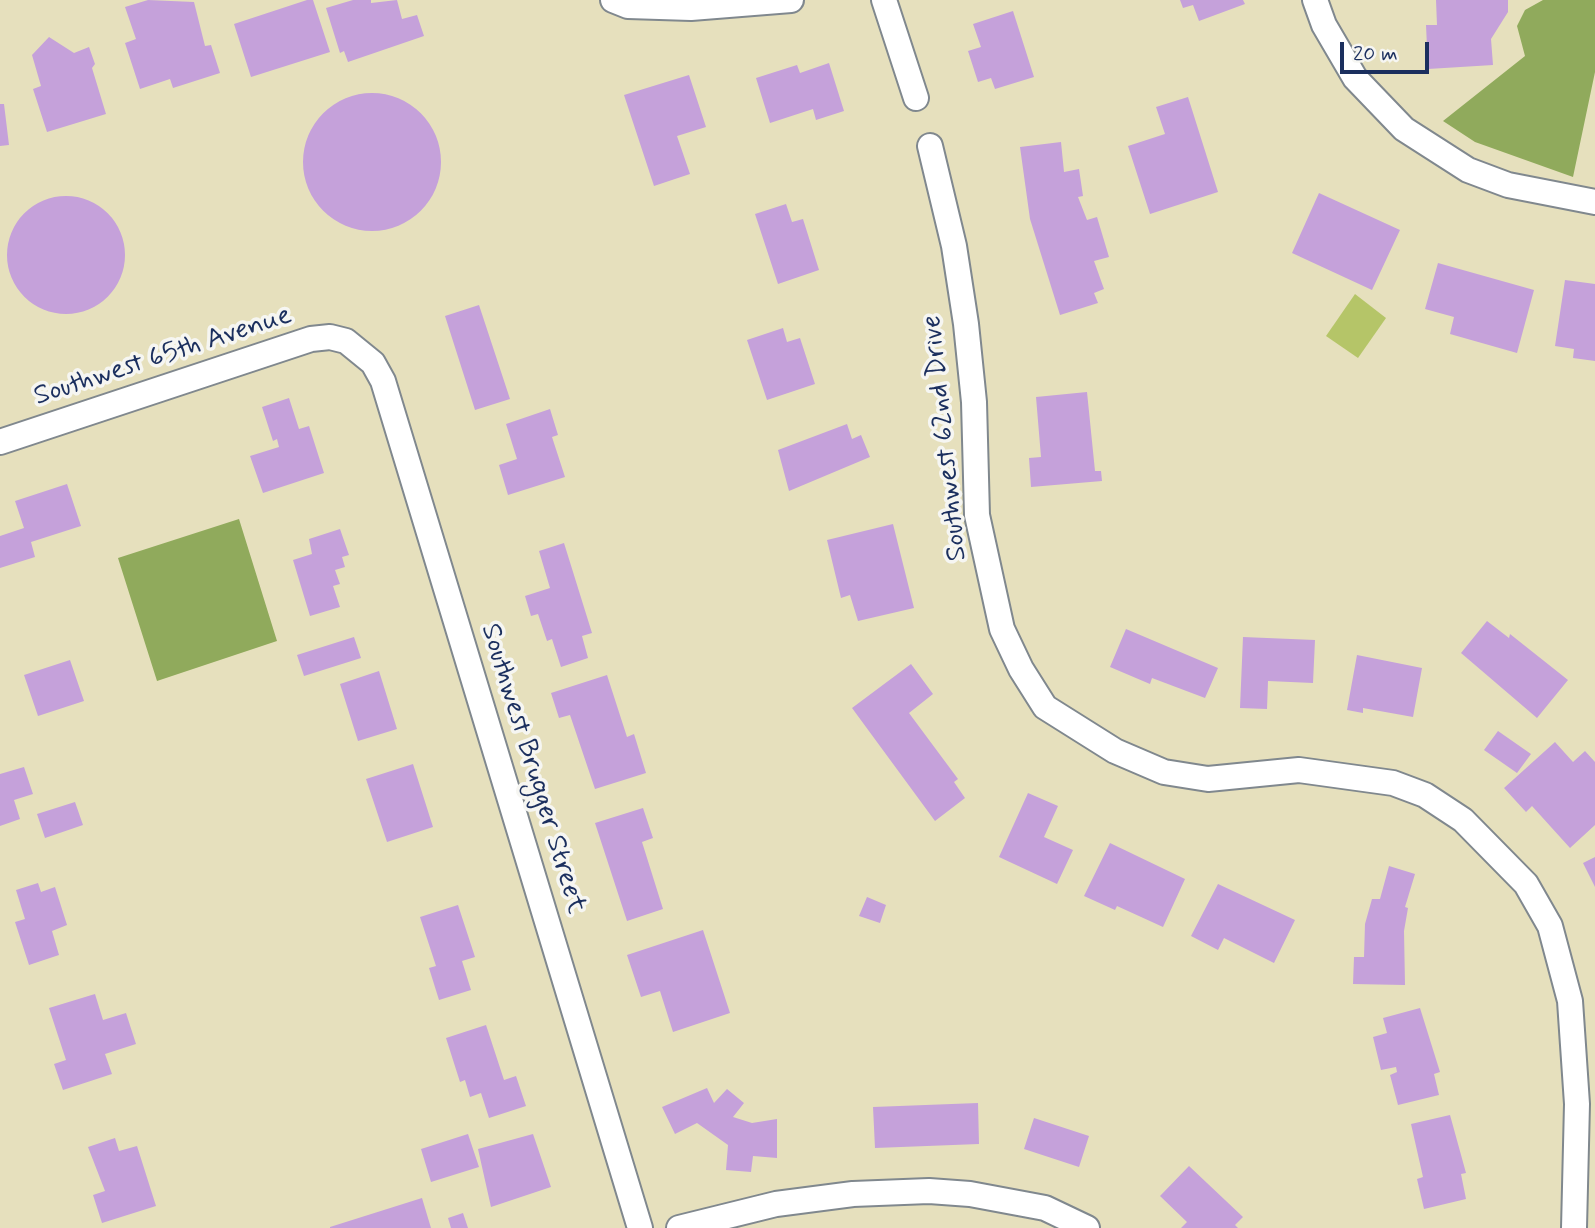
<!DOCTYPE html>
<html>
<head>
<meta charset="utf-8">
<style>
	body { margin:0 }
	#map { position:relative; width:1595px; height:1228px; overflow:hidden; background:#e6e0bd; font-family:Mynerve,sans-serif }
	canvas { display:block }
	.scale { position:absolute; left:1340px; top:42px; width:89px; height:32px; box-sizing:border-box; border:4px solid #1b2f5e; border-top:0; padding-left:9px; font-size:21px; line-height:24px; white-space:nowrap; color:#1b2f5e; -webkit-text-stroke:5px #f6f6f2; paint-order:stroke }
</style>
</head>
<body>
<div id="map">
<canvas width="1595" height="1228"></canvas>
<div class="scale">20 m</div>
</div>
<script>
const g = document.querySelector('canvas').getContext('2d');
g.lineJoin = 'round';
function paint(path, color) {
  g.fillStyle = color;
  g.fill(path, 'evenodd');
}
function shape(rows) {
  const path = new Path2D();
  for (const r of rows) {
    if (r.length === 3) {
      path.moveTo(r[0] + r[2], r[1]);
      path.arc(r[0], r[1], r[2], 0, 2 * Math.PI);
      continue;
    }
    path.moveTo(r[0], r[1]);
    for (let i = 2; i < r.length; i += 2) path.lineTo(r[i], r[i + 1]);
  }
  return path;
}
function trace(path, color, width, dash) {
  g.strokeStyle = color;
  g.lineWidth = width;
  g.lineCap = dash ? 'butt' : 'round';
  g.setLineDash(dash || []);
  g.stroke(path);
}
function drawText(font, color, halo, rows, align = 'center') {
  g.font = font + ' Mynerve,sans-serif';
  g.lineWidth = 7;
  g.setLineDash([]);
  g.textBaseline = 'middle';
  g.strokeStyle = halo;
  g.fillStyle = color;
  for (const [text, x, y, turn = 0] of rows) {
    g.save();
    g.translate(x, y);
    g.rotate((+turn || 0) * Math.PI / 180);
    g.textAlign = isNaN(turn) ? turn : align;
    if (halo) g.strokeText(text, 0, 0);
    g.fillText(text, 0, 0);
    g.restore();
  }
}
paint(shape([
	[1355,294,1386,318,1358,358,1326,336]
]), '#b5c568');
paint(shape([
	[1543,0,1595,0,1595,72,1573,177,1475,142,1443,121,1525,56,1517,26,1525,10],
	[239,519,277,641,157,681,118,558]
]), '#90aa5c');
paint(shape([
	[148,0,194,2,205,46,211,45,220,73,173,88,170,79,140,89,125,43,136,39,125,7],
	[307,0,313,0,330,52,251,77,234,24],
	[353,0,371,0,371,3,397,0,402,19,417,15,424,36,348,62,344,51,340,53,326,8],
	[1180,0,1243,0,1245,4,1199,21,1193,5,1183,8],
	[1436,0,1508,0,1508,12,1491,39,1493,65,1428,69,1426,25,1437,25],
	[1013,11,1034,77,995,89,991,78,978,82,968,51,981,47,973,24],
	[49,37,74,53,89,47,95,64,92,68,106,114,47,132,33,89,41,86,32,55],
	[829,63,844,111,816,120,813,109,770,123,756,78,797,65,800,73],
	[689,75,706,127,677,136,690,174,654,186,624,95],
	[372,162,69],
	[1188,97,1218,192,1150,214,1128,146,1165,134,1156,107],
	[0,104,4,104,9,145,0,146],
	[1061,142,1064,172,1079,169,1083,196,1078,197,1087,220,1097,217,1109,257,1094,261,1104,289,1094,293,1098,303,1060,315,1030,219,1020,147],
	[1319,193,1400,230,1372,290,1292,253],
	[66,255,59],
	[786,204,792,222,803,219,819,270,778,284,755,214],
	[1438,263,1534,290,1517,353,1450,334,1454,317,1425,309],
	[1565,280,1595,284,1595,361,1573,358,1574,349,1555,346],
	[479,305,510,399,475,410,445,316],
	[783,328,787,342,800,338,815,384,767,400,747,340],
	[1087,392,1095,471,1101,471,1102,481,1031,487,1029,458,1041,457,1036,397],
	[289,398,299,429,309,426,324,473,263,493,250,456,279,447,277,439,273,441,262,407],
	[550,409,558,435,552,437,565,477,508,495,499,465,517,459,506,424],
	[847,424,852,439,861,435,870,457,789,491,778,450],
	[67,484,81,526,31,542,35,557,0,568,0,536,24,528,15,501],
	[893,524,914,608,858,621,850,595,841,598,827,540],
	[340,529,349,555,342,557,345,567,335,570,340,584,333,586,340,607,310,616,293,560,312,554,309,539],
	[564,543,592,633,582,636,588,658,561,667,552,639,547,641,538,614,531,616,525,596,550,588,539,551],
	[1487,621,1509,638,1510,634,1568,680,1537,718,1461,653],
	[1126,629,1218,668,1205,698,1152,678,1150,684,1110,667],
	[354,637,361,658,304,676,297,655],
	[1243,637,1315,640,1313,683,1268,681,1267,709,1240,708],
	[1357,655,1422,668,1413,717,1363,708,1363,713,1347,710],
	[70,660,84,701,38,716,24,675],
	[911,664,933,694,909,713,958,779,954,782,965,798,935,821,852,708],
	[379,671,397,729,358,741,340,684],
	[607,675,627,737,634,734,646,773,595,789,570,715,559,718,551,693],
	[1498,731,1531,754,1517,773,1484,750],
	[1555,742,1573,762,1585,751,1595,762,1595,825,1570,848,1532,806,1526,812,1504,788],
	[413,764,433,827,387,842,366,779],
	[24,767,33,794,14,800,20,819,0,826,0,774],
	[1028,793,1058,806,1044,837,1073,850,1057,884,999,857],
	[75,802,83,825,45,838,37,814],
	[643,808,653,838,642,842,663,909,627,921,595,823],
	[1110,843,1185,879,1163,927,1117,906,1115,910,1084,896],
	[1595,857,1595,887,1583,863],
	[1389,866,1415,874,1405,907,1408,908,1404,931,1405,985,1353,984,1354,957,1364,957,1365,924,1372,899,1380,899],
	[38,883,41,892,55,887,67,925,52,931,59,955,29,965,15,922,25,919,16,890],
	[1218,884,1295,920,1274,963,1224,938,1218,950,1191,936],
	[867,897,886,905,880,923,859,916],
	[458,905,475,957,462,961,471,990,439,1000,429,968,436,966,420,917],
	[703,930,730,1013,673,1032,660,991,641,997,627,955],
	[95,994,103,1020,126,1013,136,1044,105,1054,112,1074,63,1090,54,1064,66,1060,49,1008],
	[1420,1008,1440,1072,1434,1074,1439,1095,1398,1105,1390,1075,1397,1072,1396,1067,1381,1070,1373,1037,1387,1033,1383,1018],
	[486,1025,504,1080,516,1076,526,1106,489,1118,481,1093,470,1097,465,1080,460,1082,446,1038],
	[707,1088,714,1103,727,1089,744,1103,733,1117,752,1123,777,1119,777,1158,753,1156,751,1172,726,1170,728,1145,697,1123,675,1134,662,1107],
	[978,1103,979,1144,875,1148,873,1107],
	[1450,1115,1466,1173,1461,1174,1466,1199,1424,1209,1417,1179,1423,1177,1411,1124],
	[1034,1118,1089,1136,1079,1167,1024,1149],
	[468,1134,479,1167,431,1182,421,1149],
	[533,1134,551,1187,491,1207,478,1149],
	[115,1138,119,1151,137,1146,156,1206,102,1223,93,1195,105,1191,88,1147],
	[1189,1166,1243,1217,1235,1225,1238,1228,1181,1228,1187,1222,1160,1196],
	[422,1198,431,1228,330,1228,330,1227],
	[463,1213,468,1228,451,1228,448,1218]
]), '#c5a1da');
const minor = shape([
	[613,0,628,6,691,8,791,0],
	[884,0,916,98],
	[1315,0,1324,25,1355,78,1404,129,1468,170,1508,185,1595,202],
	[930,146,954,246,966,324,974,402,977,515,1002,629,1021,669,1045,707,1115,751,1164,772,1208,779,1299,770,1393,783,1425,795,1463,820,1526,884,1550,926,1570,1001,1577,1104,1574,1228],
	[0,442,311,339,330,337,346,341,373,363,383,381,640,1228],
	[679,1228,776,1204,853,1194,929,1191,970,1194,1045,1208,1087,1228]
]);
trace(minor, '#80888e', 28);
trace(minor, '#fff', 24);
drawText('28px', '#1b2f5e', '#f6f6f2', [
	["Southwest 65th Avenue",163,357,-18],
	["Southwest 62nd Drive",946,438,-96],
	["Southwest Brugger Street",532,769,73]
]);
</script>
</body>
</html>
